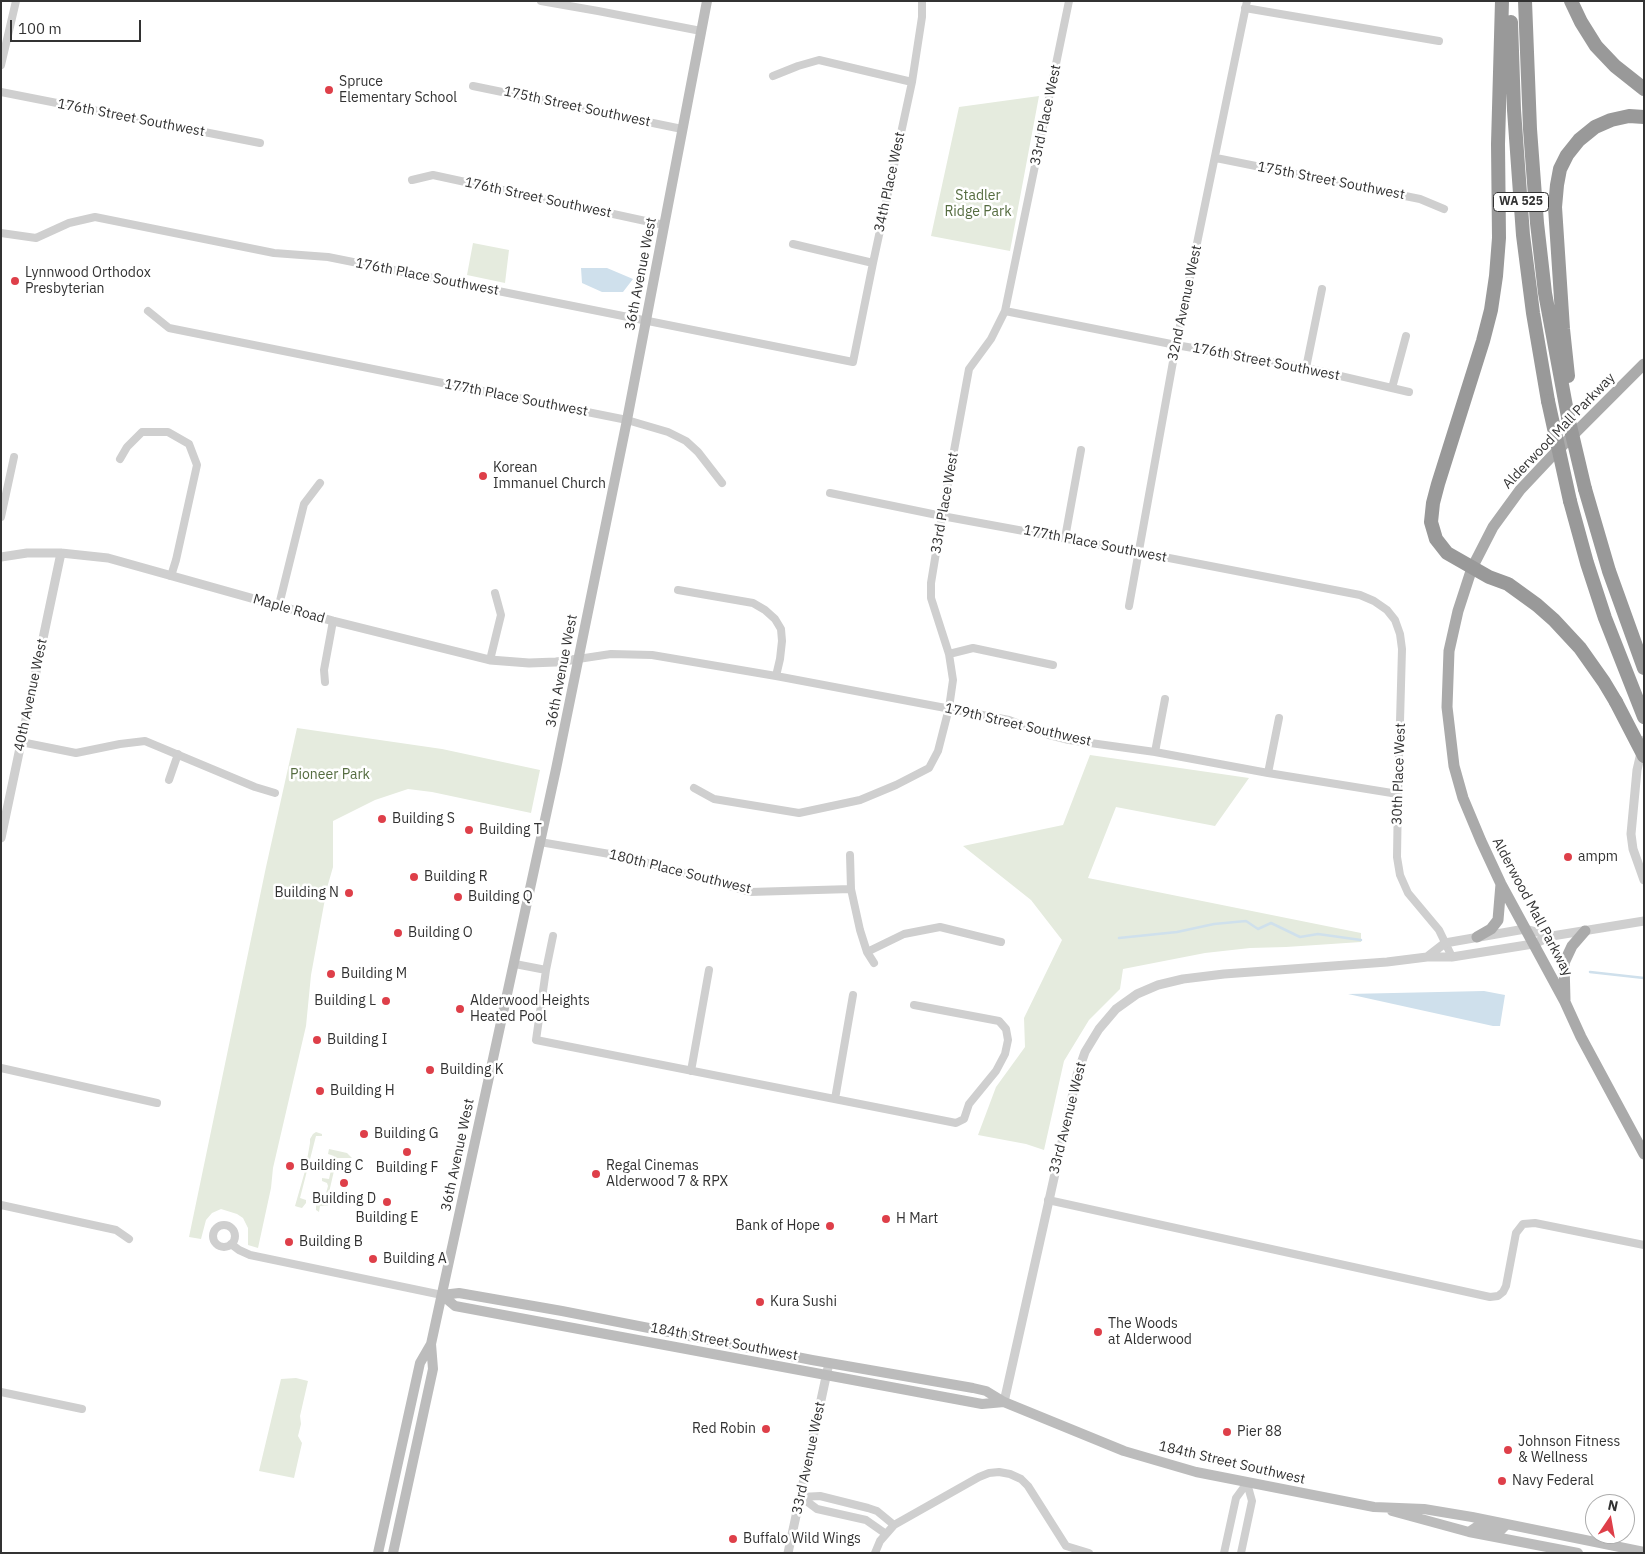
<!DOCTYPE html>
<html>
<head>
<meta charset="utf-8">
<style>
	body { margin:0 }
	#map { position:relative; width:1645px; height:1554px; overflow:hidden; background:#fff; font-family:"IBM Plex Sans",sans-serif }
	canvas { display:block }
	.frame { position:absolute; inset:0; border:2px solid #323232; pointer-events:none }
	.north { position:absolute; left:1585px; top:1494px; width:50px; height:50px; box-sizing:border-box; background:#fff; border:1px solid #adadad; border-radius:50%; rotate:12deg; font-size:14px; font-weight:700; line-height:20px; text-align:center; color:#323232 }
	.north::after { content:''; display:block; margin:auto; width:18px; height:22px; background:#de3f49; clip-path:polygon(50% 0,100% 100%,50% 72%,0 100%) }
	.scale { position:absolute; left:10px; top:20px; width:131px; height:22px; box-sizing:border-box; border:2px solid #323232; border-top:0; padding-left:6px; font-size:15px; line-height:18px; white-space:nowrap; color:#323232; -webkit-text-stroke:4px #fff; paint-order:stroke }
</style>
</head>
<body>
<div id="map">
<canvas width="1645" height="1554"></canvas>
<div class="frame"></div>
<div class="north">N</div>
<div class="scale">100 m</div>
</div>
<script>
const g = document.querySelector('canvas').getContext('2d');
g.lineJoin = 'round';
function paint(path, color) {
  g.fillStyle = color;
  g.fill(path, 'evenodd');
}
function shape(rows) {
  const path = new Path2D();
  for (const r of rows) {
    if (r.length === 3) {
      path.moveTo(r[0] + r[2], r[1]);
      path.arc(r[0], r[1], r[2], 0, 2 * Math.PI);
      continue;
    }
    path.moveTo(r[0], r[1]);
    for (let i = 2; i < r.length; i += 2) path.lineTo(r[i], r[i + 1]);
  }
  return path;
}
function trace(path, color, width, dash) {
  g.strokeStyle = color;
  g.lineWidth = width;
  g.lineCap = dash ? 'butt' : 'round';
  g.setLineDash(dash || []);
  g.stroke(path);
}
function drawText(font, color, halo, rows, align = 'center') {
  g.font = font + ' "IBM Plex Sans",sans-serif';
  g.lineWidth = 5;
  g.setLineDash([]);
  g.textBaseline = 'middle';
  g.strokeStyle = halo;
  g.fillStyle = color;
  for (const [text, x, y, turn = 0] of rows) {
    g.save();
    g.translate(x, y);
    g.rotate((+turn || 0) * Math.PI / 180);
    g.textAlign = isNaN(turn) ? turn : align;
    if (halo) g.strokeText(text, 0, 0);
    g.fillText(text, 0, 0);
    g.restore();
  }
}
paint(shape([
	[1039,96,1010,251,931,236,959,107],
	[473,243,509,250,505,283,467,275],
	[297,728,442,749,540,770,531,813,432,792,408,789,375,800,333,821,333,867,327,888,311,975,306,1026,273,1168,271,1188,258,1248,248,1245,248,1228,243,1218,237,1214,221,1209,212,1213,206,1220,201,1239,189,1237,266,867],
	[1090,755,1249,778,1215,826,1116,807,1088,878,1361,933,1361,942,1286,947,1250,948,1205,953,1123,969,1120,989,1089,1020,1064,1061,1044,1150,1026,1144,978,1135,996,1087,1025,1047,1024,1018,1062,940,1031,900,963,846,1063,825],
	[316,1132,322,1134,322,1136,316,1136,300,1198,306,1200,306,1203,302,1208,298,1207,295,1206,305,1171,310,1143,310,1139,313,1134],
	[329,1149,347,1153,352,1158,337,1158,327,1201,328,1206,320,1206,319,1212,316,1210,316,1203,323,1204,328,1186,327,1183,322,1181,322,1178,329,1179,334,1156,328,1154],
	[296,1378,308,1381,300,1416,301,1424,298,1436,302,1443,294,1478,259,1471,281,1379]
]), '#e5ebde');
paint(shape([
	[581,268,607,268,633,279,623,292,602,292,582,283],
	[1484,991,1505,995,1500,1026,1493,1026,1348,994]
]), '#cfe0ec');
trace(shape([
	[1119,938,1177,932,1214,924,1246,921,1258,929,1271,923,1300,937,1318,934,1361,940],
	[1590,972,1644,978]
]), '#cfe0ec', 2.5);
trace(shape([
	[541,1,598,11,701,31],
	[1245,8,1439,41],
	[1,65,16,1],
	[773,76,798,66,819,60,912,82],
	[473,86,682,129],
	[1,92,260,143],
	[1216,158,1420,199,1444,209],
	[412,180,433,175,664,225],
	[1,233,36,238,69,223,95,217,274,253,328,257,853,362,873,263,912,82,922,17,922,1],
	[793,244,873,263],
	[148,311,169,328,627,420,668,432,686,441,698,452,722,483],
	[1005,311,1176,345,1306,368,1409,392],
	[1306,368,1322,289],
	[1392,388,1406,336],
	[120,459,127,447,142,432,168,432,189,444,197,465,176,560,171,576],
	[830,493,942,516,1138,552,1360,595,1374,601,1387,610,1395,620,1400,634,1402,649,1398,794,1397,857,1400,875,1408,893,1439,930,1452,957],
	[1,517,14,457],
	[1065,538,1081,450],
	[678,590,753,603,765,610,775,619,781,629,782,641,780,659,776,676],
	[279,605,304,504,320,483],
	[1129,606,1176,345,1247,1],
	[949,654,973,648,1053,665],
	[578,659,611,654,652,655,776,676,1009,720,1049,735,1069,740,1155,752,1268,773,1398,794],
	[490,660,501,615,495,593],
	[325,682,324,670,333,621],
	[21,742,76,753,120,744,145,741,255,787,275,793],
	[1155,752,1165,699],
	[1268,773,1279,718],
	[169,780,178,754],
	[694,788,714,799,799,813,860,800,896,785,929,768,938,751,949,708,953,680,949,654,931,598,931,583,942,516,969,369,991,339,1005,311,1069,1],
	[540,842,627,857,750,892,851,889],
	[850,855,851,889,860,930,867,952,874,963],
	[553,936,546,970,536,1040,956,1123,964,1119,969,1104,996,1071,1005,1054,1008,1040,1006,1029,999,1021,914,1005],
	[867,952,904,934,940,927,1001,942],
	[515,964,546,970],
	[1,1068,157,1103],
	[691,1071,709,970],
	[835,1099,853,995],
	[1048,1200,1490,1297,1498,1296,1503,1292,1506,1286,1516,1233,1523,1224,1535,1223,1644,1245],
	[1,1205,116,1230,129,1239],
	[224,1236,11],
	[231,1244,239,1250,250,1255,442,1295],
	[1,1392,82,1409],
	[801,1497,820,1496,868,1508,877,1511,894,1525],
	[801,1497,817,1509,866,1520,886,1534],
	[875,1553,880,1541,894,1525,979,1477,989,1473,999,1472,1010,1474,1021,1479,1028,1486,1066,1546,1089,1553],
	[1224,1553,1236,1498,1247,1483],
	[1241,1553,1252,1501,1247,1483]
]), '#cfcfcf', 8);
trace(shape([
	[1,557,27,553,61,553,108,558,333,621,490,660,529,663,556,662,578,659],
	[1644,740,1637,770,1631,834,1633,849,1644,880],
	[1,838,61,553],
	[1427,957,1445,943,1525,929,1552,936],
	[1004,1402,1077,1075,1085,1052,1099,1029,1116,1009,1137,994,1158,985,1183,979,1224,974,1387,962,1427,957,1452,957,1533,944,1552,936,1644,921],
	[788,1553,829,1363]
]), '#cfcfcf', 9);
trace(shape([
	[442,1295,459,1293,562,1311,812,1360,973,1388,986,1391,1004,1402,1124,1451,1196,1472,1374,1507,1424,1509,1472,1517,1644,1552],
	[442,1295,455,1306,982,1404,1004,1402],
	[1392,1511,1469,1532,1578,1553],
	[1469,1532,1478,1526,1501,1530,1506,1525],
	[378,1553,420,1363,431,1344,556,769,627,420,707,1],
	[393,1553,433,1369,431,1344]
]), '#bcbcbc', 10);
trace(shape([
	[1644,364,1552,456,1520,490,1493,527,1472,568,1458,611,1449,651,1447,707,1454,766,1463,798,1481,841,1501,884,1565,1002,1581,1037,1644,1154],
	[1477,937,1491,929,1498,920,1501,884],
	[1565,1000,1564,963,1572,946,1585,931]
]), '#aaa', 11);
trace(shape([
	[1502,1,1498,144,1499,238,1496,276,1491,310,1483,341,1438,484,1433,503,1431,522,1436,539,1447,553,1489,577,1508,584,1537,605,1554,620,1580,648,1604,682,1616,702],
	[1525,1,1530,129,1537,223,1545,293,1568,417],
	[1571,1,1581,22,1596,46,1615,66,1644,89],
	[1511,22,1514,110,1523,235,1533,313,1548,401],
	[1568,376,1563,329,1555,207,1557,185,1560,169,1567,155,1579,140,1595,127,1611,120,1629,116,1644,117],
	[1585,489,1609,571,1644,668],
	[1570,501,1587,563,1605,618,1644,717]
]), '#999', 14);
trace(shape([
	[1548,401,1570,501],
	[1568,417,1585,489],
	[1616,702,1644,756]
]), '#999', 14);
for (const [x, y, r, color] of [
	[329,90,5,"#de3f49"],
	[15,281,5,"#de3f49"],
	[483,476,5,"#de3f49"],
	[382,819,5,"#de3f49"],
	[469,830,5,"#de3f49"],
	[1568,857,5,"#de3f49"],
	[414,877,5,"#de3f49"],
	[349,893,5,"#de3f49"],
	[458,897,5,"#de3f49"],
	[398,933,5,"#de3f49"],
	[331,974,5,"#de3f49"],
	[386,1001,5,"#de3f49"],
	[460,1009,5,"#de3f49"],
	[317,1040,5,"#de3f49"],
	[430,1070,5,"#de3f49"],
	[320,1091,5,"#de3f49"],
	[364,1134,5,"#de3f49"],
	[407,1152,5,"#de3f49"],
	[290,1166,5,"#de3f49"],
	[596,1174,5,"#de3f49"],
	[344,1183,5,"#de3f49"],
	[387,1202,5,"#de3f49"],
	[886,1219,5,"#de3f49"],
	[830,1226,5,"#de3f49"],
	[289,1242,5,"#de3f49"],
	[373,1259,5,"#de3f49"],
	[760,1302,5,"#de3f49"],
	[1098,1332,5,"#de3f49"],
	[766,1429,5,"#de3f49"],
	[1227,1432,5,"#de3f49"],
	[1508,1450,5,"#de3f49"],
	[1502,1481,5,"#de3f49"],
	[733,1539,5,"#de3f49"]
]) {
  const dot = new Path2D();
  dot.arc(x, y, r, 0, 2 * Math.PI);
  g.fillStyle = color;
  g.fill(dot);
  trace(dot, '#fff', 2);
}
for (const [x, y, w] of [
	[1521,202,55]
]) {
  const box = new Path2D();
  box.roundRect(x - w / 2, y - 9.5, w, 19, 4);
  g.fillStyle = '#fff';
  g.fill(box);
  trace(box, '#323232', 1);
}
drawText('bold 12px', '#323232', null, [
	["WA 525",1521,202]
]);
drawText('14px', '#323232', '#fff', [
	["Spruce",339,82],
	["Elementary School",339,98],
	["Lynnwood Orthodox",25,273],
	["Presbyterian",25,289],
	["Korean",493,468],
	["Immanuel Church",493,484],
	["Building S",392,819],
	["Building T",479,830],
	["ampm",1578,857],
	["Building R",424,877],
	["Building N",339,893,"right"],
	["Building Q",468,897],
	["Building O",408,933],
	["Building M",341,974],
	["Building L",376,1001,"right"],
	["Alderwood Heights",470,1001],
	["Heated Pool",470,1017],
	["Building I",327,1040],
	["Building K",440,1070],
	["Building H",330,1091],
	["Building G",374,1134],
	["Building C",300,1166],
	["Regal Cinemas",606,1166],
	["Alderwood 7 & RPX",606,1182],
	["Building F",407,1168,"center"],
	["Building D",344,1199,"center"],
	["Building E",387,1218,"center"],
	["H Mart",896,1219],
	["Bank of Hope",820,1226,"right"],
	["Building B",299,1242],
	["Building A",383,1259],
	["Kura Sushi",770,1302],
	["The Woods",1108,1324],
	["at Alderwood",1108,1340],
	["Red Robin",756,1429,"right"],
	["Pier 88",1237,1432],
	["Johnson Fitness",1518,1442],
	["& Wellness",1518,1458],
	["Navy Federal",1512,1481],
	["Buffalo Wild Wings",743,1539]
], 'left');
drawText('14px', '#323232', '#fff', [
	["175th Street Southwest",577,107,12],
	["33rd Place West",1046,115,-78],
	["176th Street Southwest",131,118,11],
	["175th Street Southwest",1331,181,11],
	["34th Place West",890,182,-78],
	["176th Street Southwest",538,198,12],
	["36th Avenue West",641,274,-79],
	["176th Place Southwest",427,277,11],
	["32nd Avenue West",1185,303,-78],
	["176th Street Southwest",1266,362,11],
	["177th Place Southwest",516,398,11],
	["Alderwood Mall Parkway",1559,431,-46],
	["33rd Place West",945,503,-80],
	["177th Place Southwest",1095,544,11],
	["Maple Road",289,609,16],
	["36th Avenue West",562,671,-79],
	["40th Avenue West",31,695,-78],
	["179th Street Southwest",1018,725,13],
	["30th Place West",1399,774,-88],
	["180th Place Southwest",680,872,14],
	["Alderwood Mall Parkway",1532,907,62],
	["33rd Avenue West",1068,1118,-76],
	["36th Avenue West",458,1155,-78],
	["184th Street Southwest",724,1342,11],
	["33rd Avenue West",809,1458,-78],
	["184th Street Southwest",1232,1463,13]
]);
drawText('14px', '#556c40', '#fff', [
	["Stadler",978,196],
	["Ridge Park",978,212],
	["Pioneer Park",330,775]
]);
</script>
</body>
</html>
